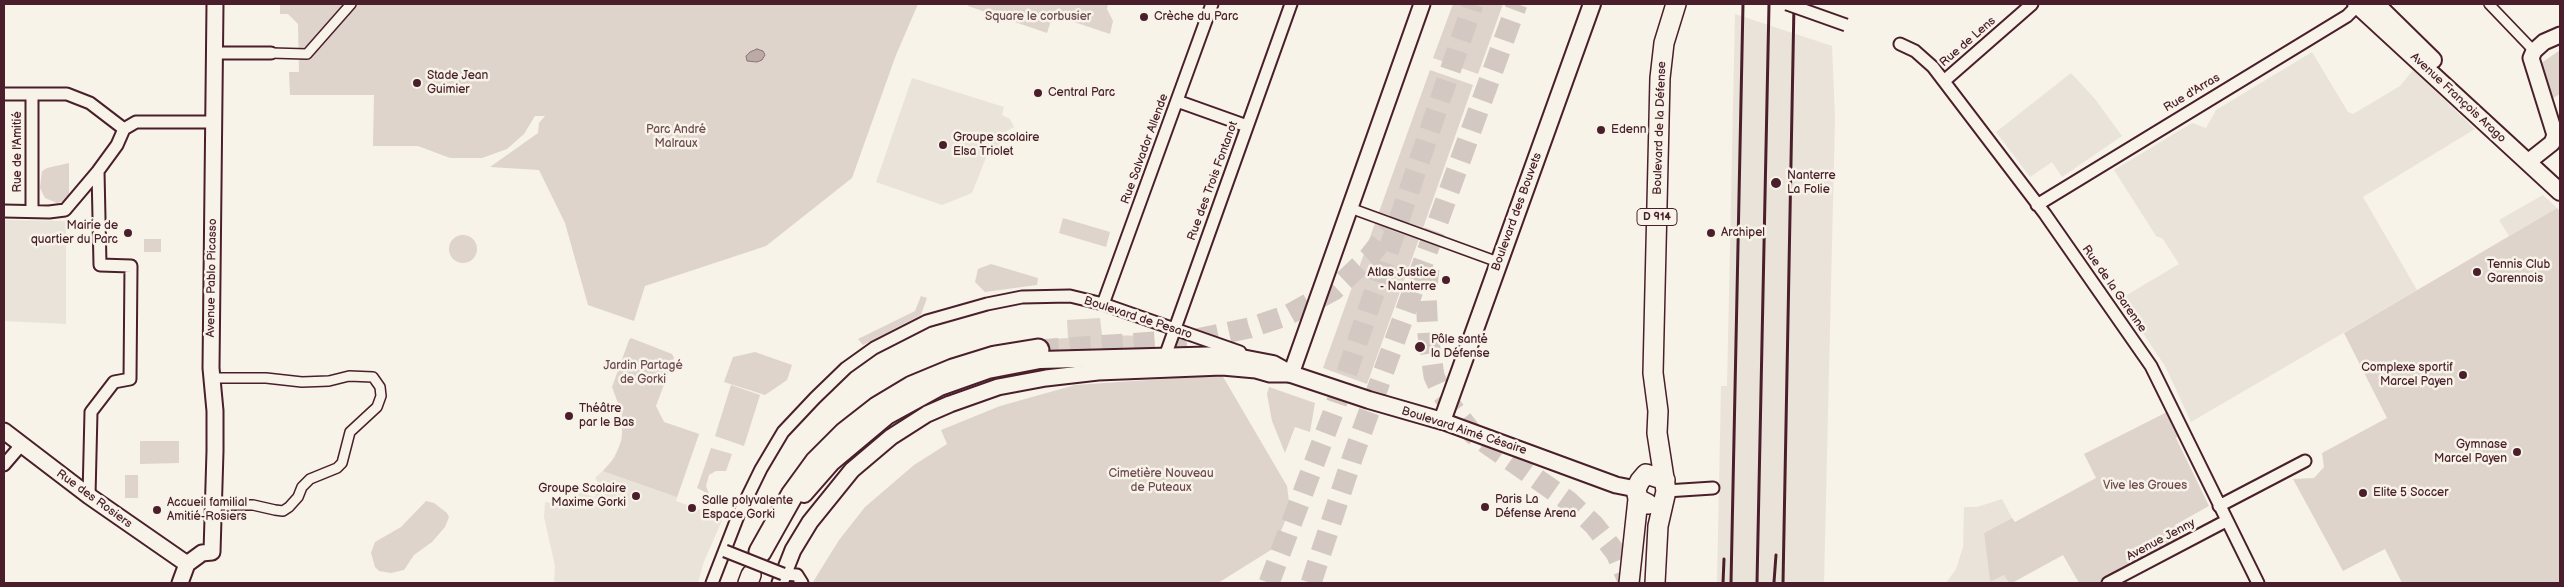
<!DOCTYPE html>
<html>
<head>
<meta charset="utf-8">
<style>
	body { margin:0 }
	#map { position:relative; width:2564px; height:587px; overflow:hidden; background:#f7f3e8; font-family:"Balsamiq Sans",sans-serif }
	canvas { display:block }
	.frame { position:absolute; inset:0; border:5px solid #4a1f2b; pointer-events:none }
</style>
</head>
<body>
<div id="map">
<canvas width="2564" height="587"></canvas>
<div class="frame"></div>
</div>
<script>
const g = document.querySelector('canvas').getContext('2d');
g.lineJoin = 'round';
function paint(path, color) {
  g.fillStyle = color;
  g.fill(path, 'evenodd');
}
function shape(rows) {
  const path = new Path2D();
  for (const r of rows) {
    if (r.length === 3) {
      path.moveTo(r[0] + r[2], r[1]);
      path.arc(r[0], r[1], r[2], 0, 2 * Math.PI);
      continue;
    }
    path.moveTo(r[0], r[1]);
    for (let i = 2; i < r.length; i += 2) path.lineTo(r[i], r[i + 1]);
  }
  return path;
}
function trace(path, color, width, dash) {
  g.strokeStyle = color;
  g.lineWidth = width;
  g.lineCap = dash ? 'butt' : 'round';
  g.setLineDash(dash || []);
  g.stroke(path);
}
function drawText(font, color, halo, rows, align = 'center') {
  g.font = font + ' "Balsamiq Sans",sans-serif';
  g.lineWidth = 5;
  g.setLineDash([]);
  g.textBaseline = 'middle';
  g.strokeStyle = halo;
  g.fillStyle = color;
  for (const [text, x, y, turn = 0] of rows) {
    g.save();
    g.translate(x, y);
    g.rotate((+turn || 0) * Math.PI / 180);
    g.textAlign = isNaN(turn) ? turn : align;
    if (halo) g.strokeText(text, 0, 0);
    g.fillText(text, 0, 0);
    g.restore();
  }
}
paint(shape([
	[1735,14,1832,46,1835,118,1824,583,1717,583,1721,386,1727,386],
	[2312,52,2348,112,2353,114,2400,86,2413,70,2475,129,2363,197,2417,290,2191,422,2165,366,2120,299,2179,264,2163,239,2156,236,2114,170,2192,123,2206,128,2216,110],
	[2071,73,2095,99,2122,136,2062,177,2052,162,2030,177,1996,132],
	[912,78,1004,107,1002,115,1010,119,1014,127,1003,133,1006,141,989,150,972,193,942,205,876,182],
	[2543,195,2557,208,2509,236,2499,220],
	[4,220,66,221,66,324,4,321],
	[621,408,699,434,676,501,723,518,703,564,698,583,554,583,555,566,544,517,545,502,550,503,552,497,558,500,560,497,564,498,565,495,577,499,579,492,595,497,599,484,595,478,610,464,620,445,623,427],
	[2002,499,2012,518,1984,533,1990,582,2004,575,2009,583,1946,583,1956,569,1963,547,1964,507,1977,507]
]), '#eae3da');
paint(shape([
	[280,4,918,4,896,55,852,178,766,246,645,286,634,321,588,305,565,223,539,170,490,167,538,133,539,123,545,116,535,116,524,134,507,149,482,158,450,158,418,146,373,146,374,95,290,95,289,72,299,72,298,24,288,14,280,14],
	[969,4,1108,4,1107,9,1113,21,1110,34,1053,15,1047,33,968,6],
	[1453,4,1503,4,1478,74,1433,58],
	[2560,50,2560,94,2552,99,2540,64],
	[1430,70,1473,85,1423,228,1379,212],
	[69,163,69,200,57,203,45,198,40,188,42,171,47,168],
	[2557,208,2560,211,2560,583,2402,583,2385,549,2343,571,2293,479,2314,478,2324,467,2322,453,2387,418,2344,333],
	[1063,218,1110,232,1106,247,1059,233],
	[1375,223,1419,239,1367,384,1323,368],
	[463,249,14],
	[144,239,161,239,161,252,144,252],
	[991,264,1038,278,1037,285,985,292,975,282,978,269],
	[921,296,927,298,921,315,863,345,858,339,915,311],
	[1100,318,1102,335,1153,336,1153,349,1038,355,1037,340,1068,338,1067,320],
	[631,338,672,354,674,358,656,406,664,422,699,434,677,497,603,471,615,457,622,439,622,414,612,387,629,340],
	[755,352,792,365,787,380,765,395,724,382,733,357],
	[1046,363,1045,376,985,389,981,377],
	[1222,375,1287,486,1290,509,1274,548,1218,583,813,582,839,540,865,507,914,465,947,444,941,430,1000,406,1075,385],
	[731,385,760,395,744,446,715,436],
	[1269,387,1315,403,1310,432,1295,427,1285,453,1272,421,1267,394],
	[2167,412,2178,436,2176,438,2209,506,2175,525,2182,539,2101,583,2079,583,2063,555,2012,583,2009,583,2004,575,1990,582,1984,533,2012,518,2015,522,2096,478,2084,454],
	[140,441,179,441,179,463,140,464],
	[711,448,732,454,726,471,716,471,709,475,706,486,709,494,697,488],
	[125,475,138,475,138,498,125,498],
	[426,501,434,503,447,513,449,517,445,527,432,542,414,555,404,570,391,573,379,571,375,567,371,553,375,542,401,527]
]), '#ded4cc');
const water = shape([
	[757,49,763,51,765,55,762,60,757,62,747,61,746,56,750,52,757,49]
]);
paint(water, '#bcaaa7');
trace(water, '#8e7275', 1);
trace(shape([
	[1429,269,1426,294,1428,335,1434,376,1442,394,1473,434,1567,500,1594,525,1616,553,1629,583],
	[1038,350,1197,339,1249,328,1288,315,1334,290,1369,257,1390,230],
	[1269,583,1333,413,1473,4],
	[1311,583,1353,456,1517,4]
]), '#d4c9c2', 21, [21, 11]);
const pedestrian = shape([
	[2489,4,2534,51],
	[271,53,307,54,351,4],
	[1350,208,1498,262],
	[212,378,266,378,302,382,329,381,349,376,373,377,380,387,381,396,377,407,350,432,342,463,337,468,310,479,302,487,298,497,289,507,283,511,275,510,253,505,212,505]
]);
const minor = shape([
	[1900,44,1915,51,1933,67,2045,214,2151,366,2258,583],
	[214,53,271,53],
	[1944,81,2032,4],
	[4,94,67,94,90,103,124,129],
	[32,94,32,210],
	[1177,101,1247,126],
	[2037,205,2347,16,2359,4],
	[4,211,49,212,65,210,98,171,117,145,124,129,136,122,214,122],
	[1103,304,1212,4],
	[1163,362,1291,4],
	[4,465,22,444],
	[1666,491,1713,488],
	[89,496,91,412,114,382,130,379,131,266,100,265,98,171],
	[2219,506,2305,461],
	[739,514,761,469,783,432,815,398,846,368,874,348,927,321,987,304,1022,297,1070,296,1103,304,1240,352],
	[783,574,797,575,802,583],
	[712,583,738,516],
	[2108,583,2226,521]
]);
const tertiary = shape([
	[2528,162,2552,143,2555,135,2531,58,2534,51,2544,42,2560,35],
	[1442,421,1616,485,1636,489],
	[4,431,89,496,187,564],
	[180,583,187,564,202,553,212,552,215,451,215,411,211,368,215,4],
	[780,583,793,550,810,522,852,470,891,437,927,414,950,404,998,387,1046,378,1098,372,1222,367,1256,370,1270,374,1291,374,1422,4]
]);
const secondary = shape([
	[2356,4,2560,192],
	[2376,4,2433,60],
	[804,494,832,462,887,416,940,387,988,370,1040,360,1226,355,1273,364,1291,374,1369,400,1442,421,1592,4]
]);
const primary = shape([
	[1648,504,1638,499,1636,489,1640,481,1646,474,1665,480],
	[748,583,751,575],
	[1629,583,1638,499],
	[1655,583,1658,526,1666,491,1657,433,1658,411,1653,373,1660,78,1664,43,1676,4]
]);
const motorway = shape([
	[760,552,792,495,816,462,845,433,877,408,912,387,953,370,995,357,1038,350]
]);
trace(pedestrian, '#4a1f2b', 12);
trace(minor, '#4a1f2b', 15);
trace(tertiary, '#4a1f2b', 19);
trace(secondary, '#4a1f2b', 20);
trace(primary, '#4a1f2b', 22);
trace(motorway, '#4a1f2b', 25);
trace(pedestrian, '#f7f3e8', 9);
trace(minor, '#f7f3e8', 11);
trace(tertiary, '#f7f3e8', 15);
trace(secondary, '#f7f3e8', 16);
trace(primary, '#f7f3e8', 19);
trace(motorway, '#f7f3e8', 21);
trace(shape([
	[1774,582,1776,555],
	[1723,583,1724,559],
	[1731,583,1743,4],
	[1757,583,1769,4],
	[1783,583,1794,4]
]), '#4a1f2b', 3);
const minorBridge = shape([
	[1787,4,1846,25],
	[725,551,783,574]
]);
trace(minorBridge, '#4a1f2b', 15, []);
trace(minorBridge, '#f7f3e8', 11);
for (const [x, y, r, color] of [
	[1144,17,5,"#4a1f2b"],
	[417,83,5,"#4a1f2b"],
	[1038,93,5,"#4a1f2b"],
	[1601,130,5,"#4a1f2b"],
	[943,145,5,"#4a1f2b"],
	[1776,183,6,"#4a1f2b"],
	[128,233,5,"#4a1f2b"],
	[1711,233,5,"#4a1f2b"],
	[2477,272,5,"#4a1f2b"],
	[1446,280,5,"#4a1f2b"],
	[1420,347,6,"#4a1f2b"],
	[2463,375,5,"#4a1f2b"],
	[569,416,5,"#4a1f2b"],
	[2517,452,5,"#4a1f2b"],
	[2363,493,5,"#4a1f2b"],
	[636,496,5,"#4a1f2b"],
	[1485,507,5,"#4a1f2b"],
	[692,508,5,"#4a1f2b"],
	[157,510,5,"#4a1f2b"]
]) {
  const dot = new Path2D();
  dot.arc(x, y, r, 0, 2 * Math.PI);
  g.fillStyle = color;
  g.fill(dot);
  trace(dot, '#f7f3e8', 2);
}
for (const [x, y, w] of [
	[1657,217,40]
]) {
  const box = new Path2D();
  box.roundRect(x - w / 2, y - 8.5, w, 17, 4);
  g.fillStyle = '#f7f3e8';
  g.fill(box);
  trace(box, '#4a1f2b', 1);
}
drawText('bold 11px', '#4a1f2b', null, [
	["D 914",1657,217]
]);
drawText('12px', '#6f4c53', '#f7f3e8', [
	["Square le corbusier",1038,17],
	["Parc André",676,130],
	["Malraux",676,144],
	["Jardin Partagé",643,366],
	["de Gorki",643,380],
	["Cimetière Nouveau",1161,474],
	["de Puteaux",1161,488],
	["Vive les Groues",2145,486]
]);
drawText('12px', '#4a1f2b', '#f7f3e8', [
	["Crèche du Parc",1154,17],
	["Stade Jean",427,76],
	["Guimier",427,90],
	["Central Parc",1048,93],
	["Edenn",1611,130],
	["Groupe scolaire",953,138],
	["Elsa Triolet",953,152],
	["Nanterre",1787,176],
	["La Folie",1787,190],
	["Mairie de",118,226,"right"],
	["quartier du Parc",118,240,"right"],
	["Archipel",1721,233],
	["Tennis Club",2487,265],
	["Garennois",2487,279],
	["Atlas Justice",1436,273,"right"],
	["- Nanterre",1436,287,"right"],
	["Pôle santé",1431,340],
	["la Défense",1431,354],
	["Complexe sportif",2453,368,"right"],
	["Marcel Payen",2453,382,"right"],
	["Théâtre",579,409],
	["par le Bas",579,423],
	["Gymnase",2507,445,"right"],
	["Marcel Payen",2507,459,"right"],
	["Groupe Scolaire",626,489,"right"],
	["Maxime Gorki",626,503,"right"],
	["Elite 5 Soccer",2373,493],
	["Paris La",1495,500],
	["Défense Arena",1495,514],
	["Salle polyvalente",702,501],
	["Espace Gorki",702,515],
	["Accueil familial",167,503],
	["Amitié-Rosiers",167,517]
], 'left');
drawText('12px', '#4a1f2b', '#f7f3e8', [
	["Rue de Lens",1968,42,-41],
	["Rue d'Arras",2192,93,-31],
	["Avenue François Arago",2458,98,43],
	["Boulevard de la Défense",1660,128,-88],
	["Rue Salvador Allende",1145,149,-70],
	["Rue de l'Amitié",18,152,-90],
	["Rue des Trois Fontanot",1213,181,-70],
	["Boulevard des Bouvets",1517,212,-70],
	["Avenue Pablo Picasso",212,278,-89],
	["Rue de la Garenne",2114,289,55],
	["Boulevard de Pesaro",1138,318,18],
	["Boulevard Aimé Césaire",1464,431,18],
	["Rue des Rosiers",94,499,36],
	["Avenue Jenny",2161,540,-28]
]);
</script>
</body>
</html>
